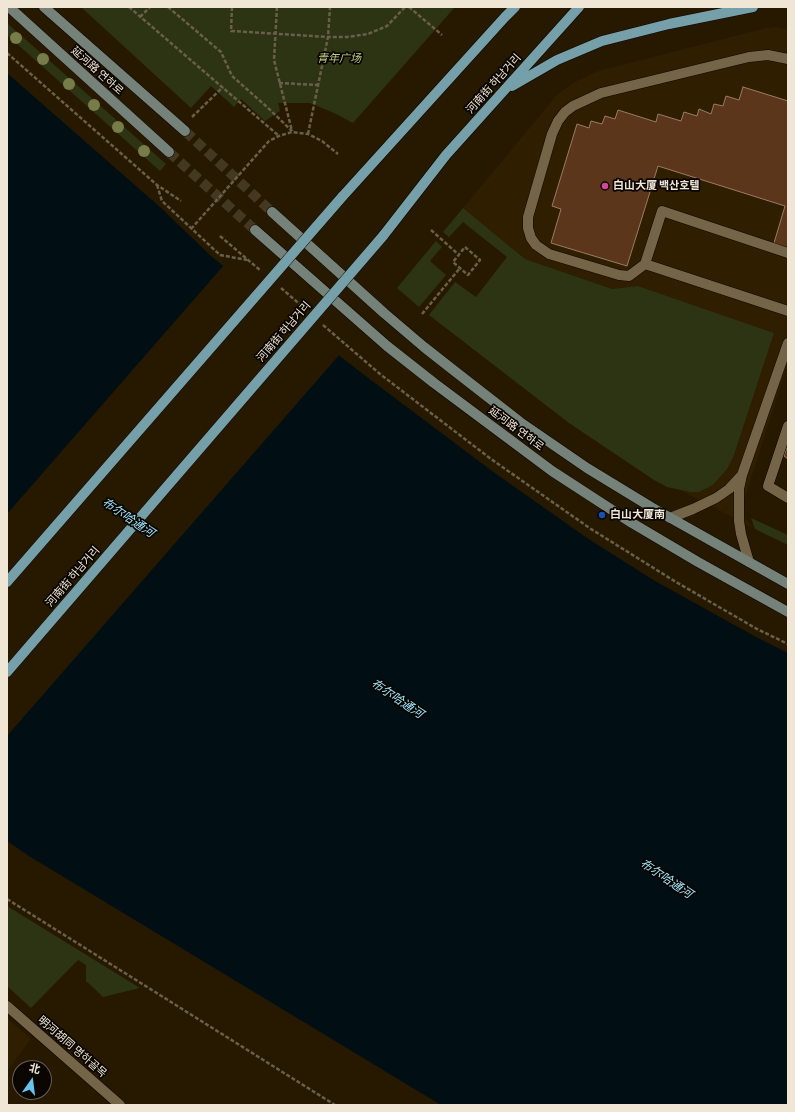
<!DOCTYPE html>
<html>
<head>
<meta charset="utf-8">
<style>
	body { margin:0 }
	#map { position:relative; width:795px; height:1112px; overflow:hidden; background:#261900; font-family:Bitter,"Noto Sans SC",serif }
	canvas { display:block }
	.frame { position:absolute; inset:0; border:8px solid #efe6d6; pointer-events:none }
	.north { position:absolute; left:12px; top:1060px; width:40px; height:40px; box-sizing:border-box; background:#0a0500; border:1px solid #665f56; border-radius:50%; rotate:14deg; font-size:11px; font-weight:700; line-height:16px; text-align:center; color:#efe6d6 }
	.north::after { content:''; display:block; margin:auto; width:14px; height:18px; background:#67c4ef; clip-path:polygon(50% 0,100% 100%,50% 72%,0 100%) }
</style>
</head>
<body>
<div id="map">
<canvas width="795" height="1112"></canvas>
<div class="frame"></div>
<div class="north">北</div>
</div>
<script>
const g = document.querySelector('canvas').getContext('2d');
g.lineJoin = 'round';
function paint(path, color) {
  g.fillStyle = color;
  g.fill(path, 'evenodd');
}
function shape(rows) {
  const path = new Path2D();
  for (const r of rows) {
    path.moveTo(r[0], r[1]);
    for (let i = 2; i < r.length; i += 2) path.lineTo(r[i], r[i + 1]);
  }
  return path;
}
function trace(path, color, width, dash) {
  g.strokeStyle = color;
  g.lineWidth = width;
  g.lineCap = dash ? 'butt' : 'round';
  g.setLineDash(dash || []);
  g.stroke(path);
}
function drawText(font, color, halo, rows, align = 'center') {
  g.font = font + ' Bitter,"Noto Sans SC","Noto Sans KR",serif';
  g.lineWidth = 3.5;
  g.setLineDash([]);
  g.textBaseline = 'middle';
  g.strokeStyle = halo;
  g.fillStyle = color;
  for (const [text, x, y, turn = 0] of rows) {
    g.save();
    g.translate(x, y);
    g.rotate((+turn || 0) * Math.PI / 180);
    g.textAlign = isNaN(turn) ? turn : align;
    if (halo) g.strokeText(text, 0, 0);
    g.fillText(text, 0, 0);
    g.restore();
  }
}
paint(shape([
	[776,27,788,29,788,362,744,501,744,512,746,520,755,529,680,490,690,492,699,492,706,489,713,485,727,469,734,455,774,333,638,286,612,289,525,259,463,208,556,96,563,90,577,81,598,71,766,28],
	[7,1018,31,1039,7,1071]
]), '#2f1f00');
paint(shape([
	[81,7,455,7,353,123,334,113,310,103,278,103,280,111,265,121,241,99,234,107,211,86,191,108],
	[7,23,166,164,160,171,7,35],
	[463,208,525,259,612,289,638,286,774,333,734,455,727,469,713,485,699,492,690,492,667,487,654,480,569,423,429,315,455,282,476,297,507,257,463,222,449,237,443,232],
	[436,241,442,247,430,261,446,275,419,307,397,288],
	[751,518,788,535,788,545,755,529],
	[7,906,140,988,103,997,86,981,86,965,78,960,31,1008,7,986]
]), '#2d3414');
paint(shape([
	[7,73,161,208,212,257,359,371,492,471,587,538,655,581,756,637,788,653,788,1105,441,1105,29,856,7,841]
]), '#010f15');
paint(shape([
	[225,264,340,354,7,736,7,514]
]), '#261900');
const building = shape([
	[743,87,788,101,788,248,774,243,785,206,658,166,627,266,551,243,561,209,552,206,577,124,589,128,591,121,602,124,605,116,615,119,618,110,656,122,658,114,681,121,684,112,697,116,699,109,711,114,714,104,723,106,726,96,739,100,743,87],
	[788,444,788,459,784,456,788,444]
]);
paint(building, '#5b361b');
trace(building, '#997c68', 1);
trace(shape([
	[185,131,272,212],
	[169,152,255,230]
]), '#443820', 10, [10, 5]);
const lane = shape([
	[788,59,768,55,749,57,601,93,573,106,565,112,558,121,552,134,528,217,528,228,531,238,536,245,549,254,619,275,629,276,645,264,788,311],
	[645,264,662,211,788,253],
	[788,426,768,486,788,498],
	[670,518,693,509,716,498,729,489,742,475],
	[749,562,741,534,739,521,739,489,742,475,788,343]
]);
const street = shape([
	[7,1006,120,1105]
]);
const secondary = shape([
	[9,7,169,152],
	[44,7,185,131],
	[272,212,384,313,424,347,452,369,520,422,587,468,651,507,788,584],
	[255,230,387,346,434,383,552,471,632,523,698,562,788,612]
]);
const primary = shape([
	[512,86,557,60,602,41,669,24,753,7],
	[342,197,505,17,515,7],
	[383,236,446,155,579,7]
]);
trace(lane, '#0e0400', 11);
trace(street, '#0e0400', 11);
trace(secondary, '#0e0400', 11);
trace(primary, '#0e0400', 11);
trace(shape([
	[129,7,279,136],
	[168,7,221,52,232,76,267,107,292,131],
	[232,7,231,31,328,37,347,37,368,34,387,26,405,7],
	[277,7,274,60,292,131],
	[409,7,442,35],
	[140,17,150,7],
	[7,53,157,185,181,201],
	[279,83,318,85],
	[192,117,223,87],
	[308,134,328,37,330,7],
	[157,185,162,201,220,255,247,260],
	[191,229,269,141,279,136,292,132,308,134,322,141,338,154],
	[431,230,459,255],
	[220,236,261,271],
	[465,247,480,260,468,275,453,262,465,247],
	[281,288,303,307],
	[422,314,460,268],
	[323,325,380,374,491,459,591,529,676,582,757,629,788,644],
	[7,899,335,1105]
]), '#6a5f49', 2.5, [4, 2]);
trace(lane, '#746548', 10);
trace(street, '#746548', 10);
trace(secondary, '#748279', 10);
trace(primary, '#759fa9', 10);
const primaryBridge = shape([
	[7,582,342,197],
	[7,672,383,236]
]);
trace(primaryBridge, '#0e0400', 11, []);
trace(primaryBridge, '#759fa9', 10);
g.fillStyle = '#787c49';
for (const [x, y] of [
	[16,38],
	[43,59],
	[69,84],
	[94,105],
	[118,127],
	[144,151]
]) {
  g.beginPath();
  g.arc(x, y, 6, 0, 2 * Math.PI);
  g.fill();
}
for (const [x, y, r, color] of [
	[605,186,4,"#d1479c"],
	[602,515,4,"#1a4fb4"]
]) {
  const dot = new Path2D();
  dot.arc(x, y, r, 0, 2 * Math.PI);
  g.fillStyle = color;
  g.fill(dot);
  trace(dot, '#0a0500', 1.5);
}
drawText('italic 11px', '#bccd85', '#0a0500', [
	["青年广场",339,59]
]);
drawText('11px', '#efe6d6', '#0a0500', [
	["延河路 연하로",97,71,42],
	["河南街 하남거리",494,84,-48],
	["河南街 하남거리",284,332,-49],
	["延河路 연하로",516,429,37],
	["河南街 하남거리",73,577,-49],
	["明河胡同 명하골목",72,1047,41]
]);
drawText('bold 11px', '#efe6d6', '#0a0500', [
	["白山大厦 백산호텔",613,186],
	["白山大厦南",610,515]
], 'left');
drawText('italic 12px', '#9ce2fa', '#0a0500', [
	["布尔哈通河",128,518,34],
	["布尔哈通河",397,699,34],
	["布尔哈通河",666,879,34]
]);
</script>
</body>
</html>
